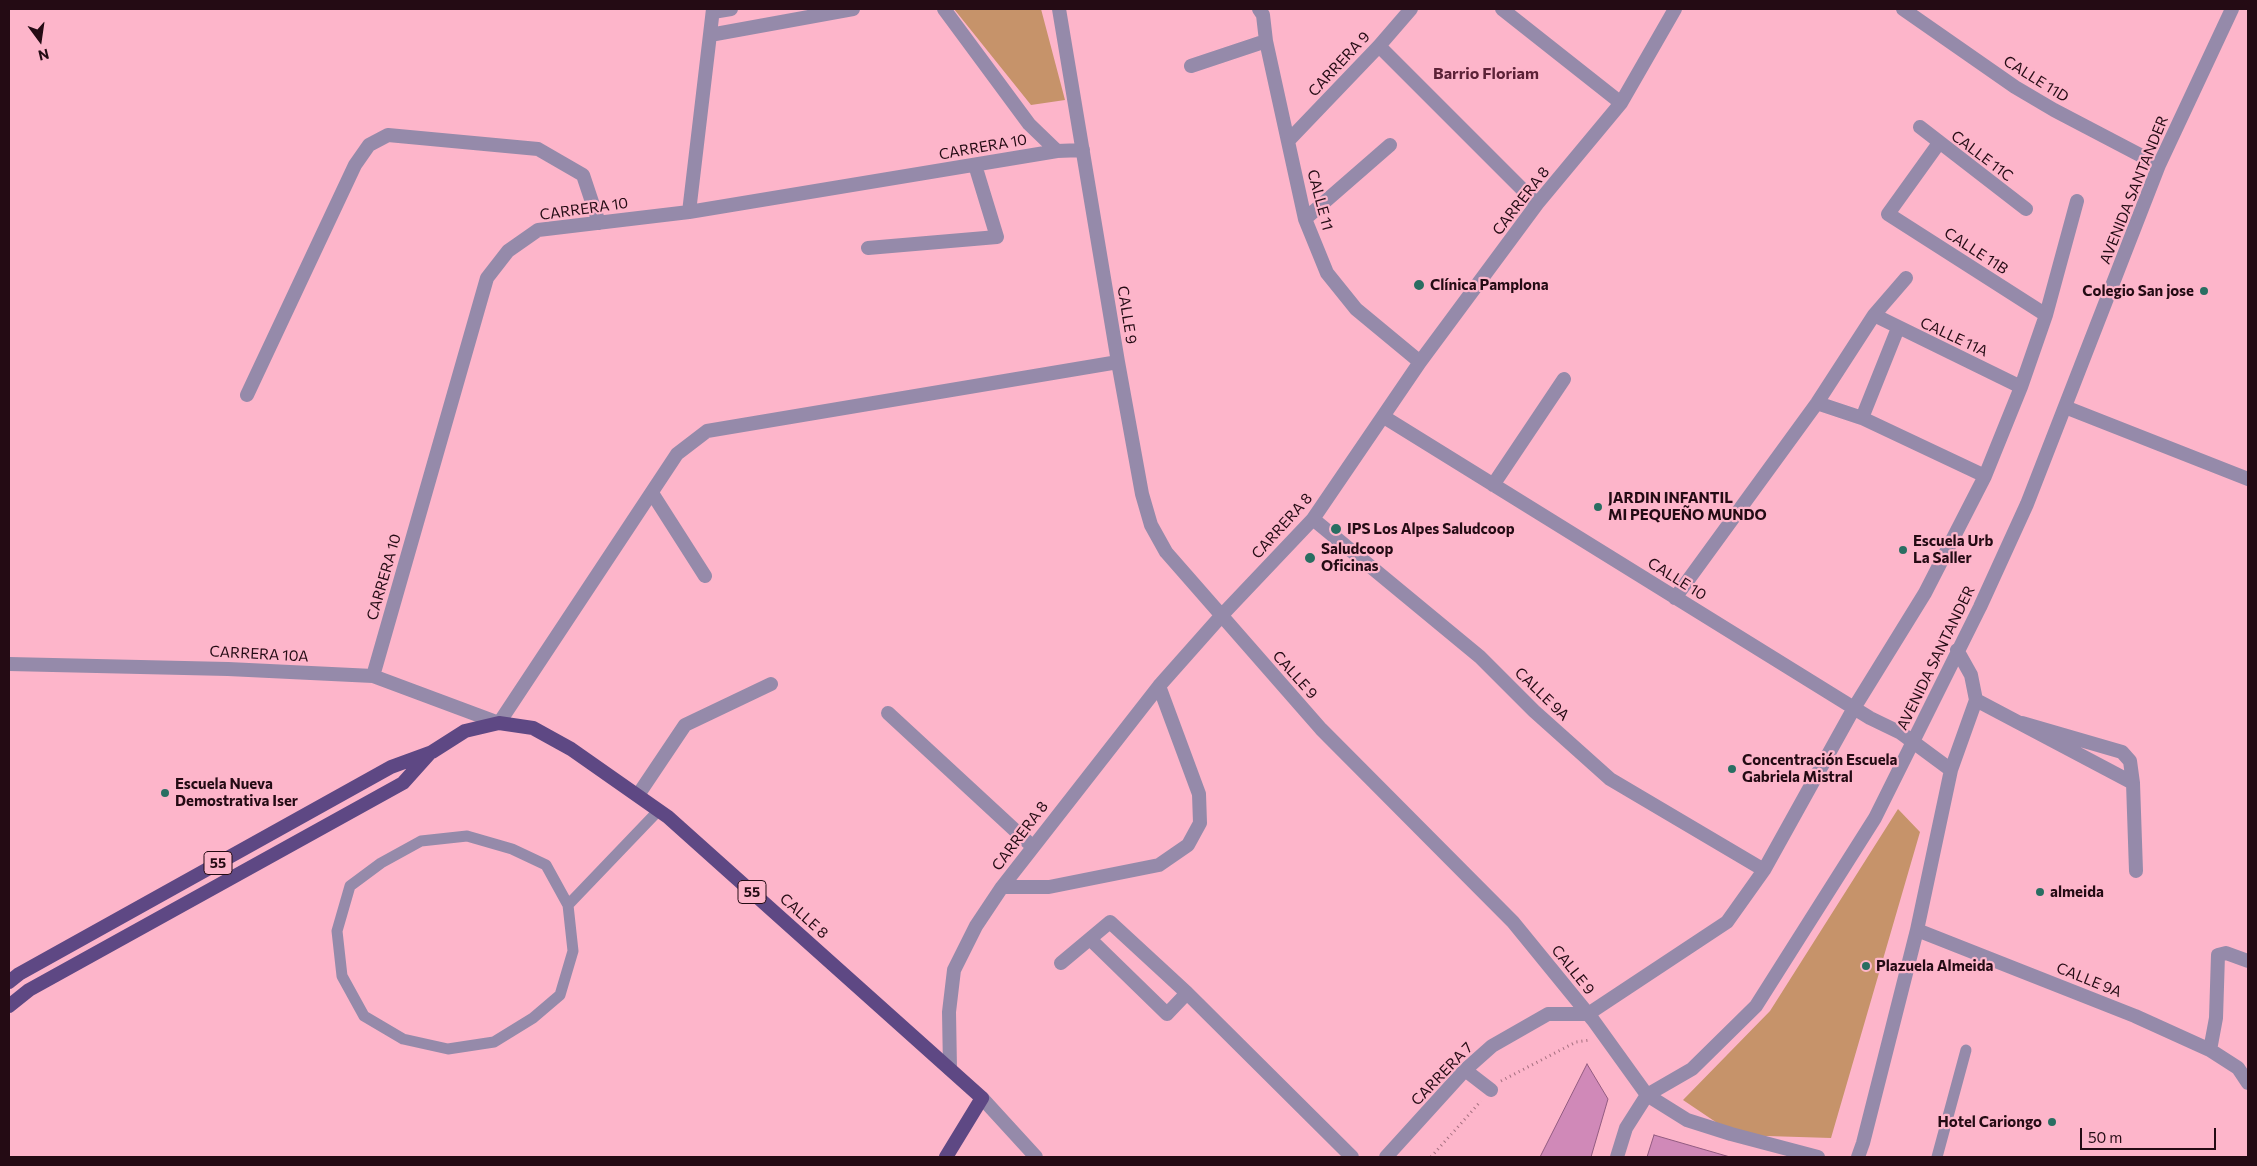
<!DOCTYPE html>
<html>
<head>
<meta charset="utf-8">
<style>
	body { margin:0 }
	#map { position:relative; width:2257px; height:1166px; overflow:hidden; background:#fdb5ca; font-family:Commissioner,sans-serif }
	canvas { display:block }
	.frame { position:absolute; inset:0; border:10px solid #240b14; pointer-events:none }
	.north { position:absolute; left:15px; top:15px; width:50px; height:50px; -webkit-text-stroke:4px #fdb5ca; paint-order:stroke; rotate:166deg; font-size:14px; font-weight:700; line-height:20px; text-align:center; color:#240b14 }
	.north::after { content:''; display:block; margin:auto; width:18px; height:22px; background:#240b14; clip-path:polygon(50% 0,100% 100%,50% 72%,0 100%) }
	.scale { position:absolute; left:2080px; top:1128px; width:136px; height:22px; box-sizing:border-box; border:2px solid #240b14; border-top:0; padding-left:6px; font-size:15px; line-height:18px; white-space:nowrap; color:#240b14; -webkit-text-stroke:4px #fdb5ca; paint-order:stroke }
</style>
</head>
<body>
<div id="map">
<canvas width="2257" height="1166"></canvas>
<div class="frame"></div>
<div class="north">N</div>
<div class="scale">50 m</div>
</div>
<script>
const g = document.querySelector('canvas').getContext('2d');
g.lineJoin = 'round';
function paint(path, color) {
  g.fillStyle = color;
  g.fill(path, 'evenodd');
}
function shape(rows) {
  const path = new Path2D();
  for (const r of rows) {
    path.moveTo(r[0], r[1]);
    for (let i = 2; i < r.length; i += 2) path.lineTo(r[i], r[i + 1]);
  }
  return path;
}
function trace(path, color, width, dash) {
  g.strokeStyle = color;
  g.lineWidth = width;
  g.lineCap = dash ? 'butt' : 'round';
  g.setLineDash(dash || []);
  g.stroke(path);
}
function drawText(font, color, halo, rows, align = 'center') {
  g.font = font + ' Commissioner,sans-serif';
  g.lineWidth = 4.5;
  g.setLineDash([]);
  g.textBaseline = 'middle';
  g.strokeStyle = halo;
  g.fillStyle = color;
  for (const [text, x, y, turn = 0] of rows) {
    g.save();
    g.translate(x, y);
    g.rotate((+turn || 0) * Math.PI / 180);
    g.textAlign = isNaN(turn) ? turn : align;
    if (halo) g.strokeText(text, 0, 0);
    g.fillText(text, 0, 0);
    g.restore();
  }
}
paint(shape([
	[954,9,1041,9,1065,100,1031,105],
	[1898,809,1920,832,1831,1138,1735,1135,1683,1100,1770,1011]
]), '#c6936a');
const building = shape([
	[1587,1064,1608,1099,1591,1157,1540,1157,1587,1064],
	[1654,1135,1730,1157,1647,1157,1654,1135]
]);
paint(building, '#d089b8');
trace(building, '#925b80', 1);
trace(shape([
	[1501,1081,1576,1042,1590,1040],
	[1431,1157,1481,1101]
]), '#a46f7f', 3, [1, 4]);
trace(shape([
	[467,836,512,849,546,865,568,905,573,951,560,995,533,1018,494,1042,448,1049,403,1039,364,1016,342,976,337,931,350,886,381,863,421,841,467,836],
	[568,905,659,810],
	[1937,1157,1966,1050]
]), '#958aaa', 11);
trace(shape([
	[944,9,1029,124,1057,151],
	[1059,9,1118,362,1142,494,1151,525,1166,552,1321,729,1513,922,1593,1020,1647,1095,1687,1120,1731,1134,1818,1157],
	[1259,9,1263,15,1266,41,1305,219,1327,273,1356,309,1420,362],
	[1502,9,1621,103],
	[1903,9,2015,87,2054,110,2159,165],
	[713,12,731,9],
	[710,35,853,9],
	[1379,46,1537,204],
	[1191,66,1266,41],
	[1920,127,2026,209],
	[1289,140,1379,46,1411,9],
	[1939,143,1888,214,2046,315],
	[689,212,713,9],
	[1305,219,1390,145],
	[868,248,997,237,975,165],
	[1874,315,2021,387],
	[247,395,355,165,369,145,388,135,538,149,583,175,599,223],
	[1817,403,1862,418,1985,476],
	[2065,407,2248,479],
	[1384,417,1870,718,1901,733,1951,770],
	[1862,418,1898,328],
	[1493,485,1564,379],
	[652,493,705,576],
	[1313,519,1480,657,1534,711,1610,779,1764,870],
	[1675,598,1817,403,1874,315,1906,278],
	[9,664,228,669,373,676,499,723,677,454,707,431,1118,362],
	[373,676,487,278,508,251,538,230,689,212,1057,151,1083,150],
	[1976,700,2133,783],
	[888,713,1032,846],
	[2022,723,2122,752,2130,761,2133,783,2136,871],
	[638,795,685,725,771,684],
	[1002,887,1049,887,1159,865,1188,845,1200,823,1199,794,1159,686],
	[1917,930,2135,1016,2210,1050,2238,1068,2248,1083],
	[1090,939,1167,1014,1187,993],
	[1061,963,1110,922,1187,993,1352,1157],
	[2210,1050,2216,1018,2218,955,2226,953,2248,961],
	[950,1069,949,1012,954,970,976,926,1002,887,1159,686,1222,615,1313,519,1420,362,1537,204,1621,103,1675,9],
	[1465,1070,1491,1090],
	[982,1098,1036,1157],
	[1386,1157,1465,1070,1492,1046,1548,1014,1588,1014,1727,922,1764,870,1854,708,1925,593,1985,476,2021,387,2046,315,2077,201],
	[1617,1157,1626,1128,1647,1095,1692,1069,1756,1006,1875,818,1980,607,2027,504,2159,165,2232,9],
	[1858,1157,1863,1143,1917,930,1951,770,1976,700,1971,675,1957,650]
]), '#958aaa', 14);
trace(shape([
	[9,982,19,974,391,767,432,752,465,731,499,723,533,728,571,749,668,817,982,1098,946,1157],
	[9,1006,29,990,403,783,429,754]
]), '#5e4884', 14);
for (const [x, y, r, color] of [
	[1419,285,6,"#296e62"],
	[2204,291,5,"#296e62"],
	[1598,507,5,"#296e62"],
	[1336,529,6,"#296e62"],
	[1903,550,5,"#296e62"],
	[1310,558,6,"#296e62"],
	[1732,769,5,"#296e62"],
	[165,793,5,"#296e62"],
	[2040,892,5,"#296e62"],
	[1866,966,5,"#296e62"],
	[2052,1122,5,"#296e62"]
]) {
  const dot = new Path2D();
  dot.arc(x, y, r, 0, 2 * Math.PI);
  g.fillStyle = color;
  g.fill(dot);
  trace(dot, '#fdb5ca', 2);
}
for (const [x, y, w] of [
	[218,863,28],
	[752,892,28]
]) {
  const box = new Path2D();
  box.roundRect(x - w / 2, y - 11.5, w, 23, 4);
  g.fillStyle = '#fdb5ca';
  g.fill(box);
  trace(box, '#240b14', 1);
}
drawText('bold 14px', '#240b14', null, [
	["55",218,863],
	["55",752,892]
]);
drawText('15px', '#240b14', '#fdb5ca', [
	["CARRERA 9",1339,64,-47],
	["CALLE 11D",2036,79,32],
	["CARRERA 10",983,147,-10],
	["CALLE 11C",1982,156,37],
	["AVENIDA SANTANDER",2134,190,-68],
	["CALLE 11",1320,200,75],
	["CARRERA 8",1521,201,-52],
	["CARRERA 10",584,209,-8],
	["CALLE 11B",1976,251,33],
	["CALLE 9",1127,315,81],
	["CALLE 11A",1954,337,25],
	["CARRERA 8",1282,526,-48],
	["CARRERA 10",384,577,-74],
	["CALLE 10",1677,579,32],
	["CARRERA 10A",259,654,3],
	["AVENIDA SANTANDER",1936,658,-64],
	["CALLE 9",1295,675,48],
	["CALLE 9A",1542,694,44],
	["CARRERA 8",1020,836,-53],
	["CALLE 8",804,916,42],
	["CALLE 9",1573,970,51],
	["CALLE 9A",2089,980,22],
	["CARRERA 7",1442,1074,-46]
]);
drawText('bold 15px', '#240b14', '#fdb5ca', [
	["Clínica Pamplona",1430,285],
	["Colegio San jose",2194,291,"right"],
	["JARDIN INFANTIL",1608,498],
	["MI PEQUEÑO MUNDO",1608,515],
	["IPS Los Alpes Saludcoop",1347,529],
	["Escuela Urb",1913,541],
	["La Saller",1913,558],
	["Saludcoop",1321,549],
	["Oficinas",1321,566],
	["Concentración Escuela",1742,760],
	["Gabriela Mistral",1742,777],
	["Escuela Nueva",175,784],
	["Demostrativa Iser",175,801],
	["almeida",2050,892],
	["Plazuela Almeida",1876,966],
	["Hotel Cariongo",2042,1122,"right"]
], 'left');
drawText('bold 16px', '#5c2237', '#fdb5ca', [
	["Barrio Floriam",1486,74]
]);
</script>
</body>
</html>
